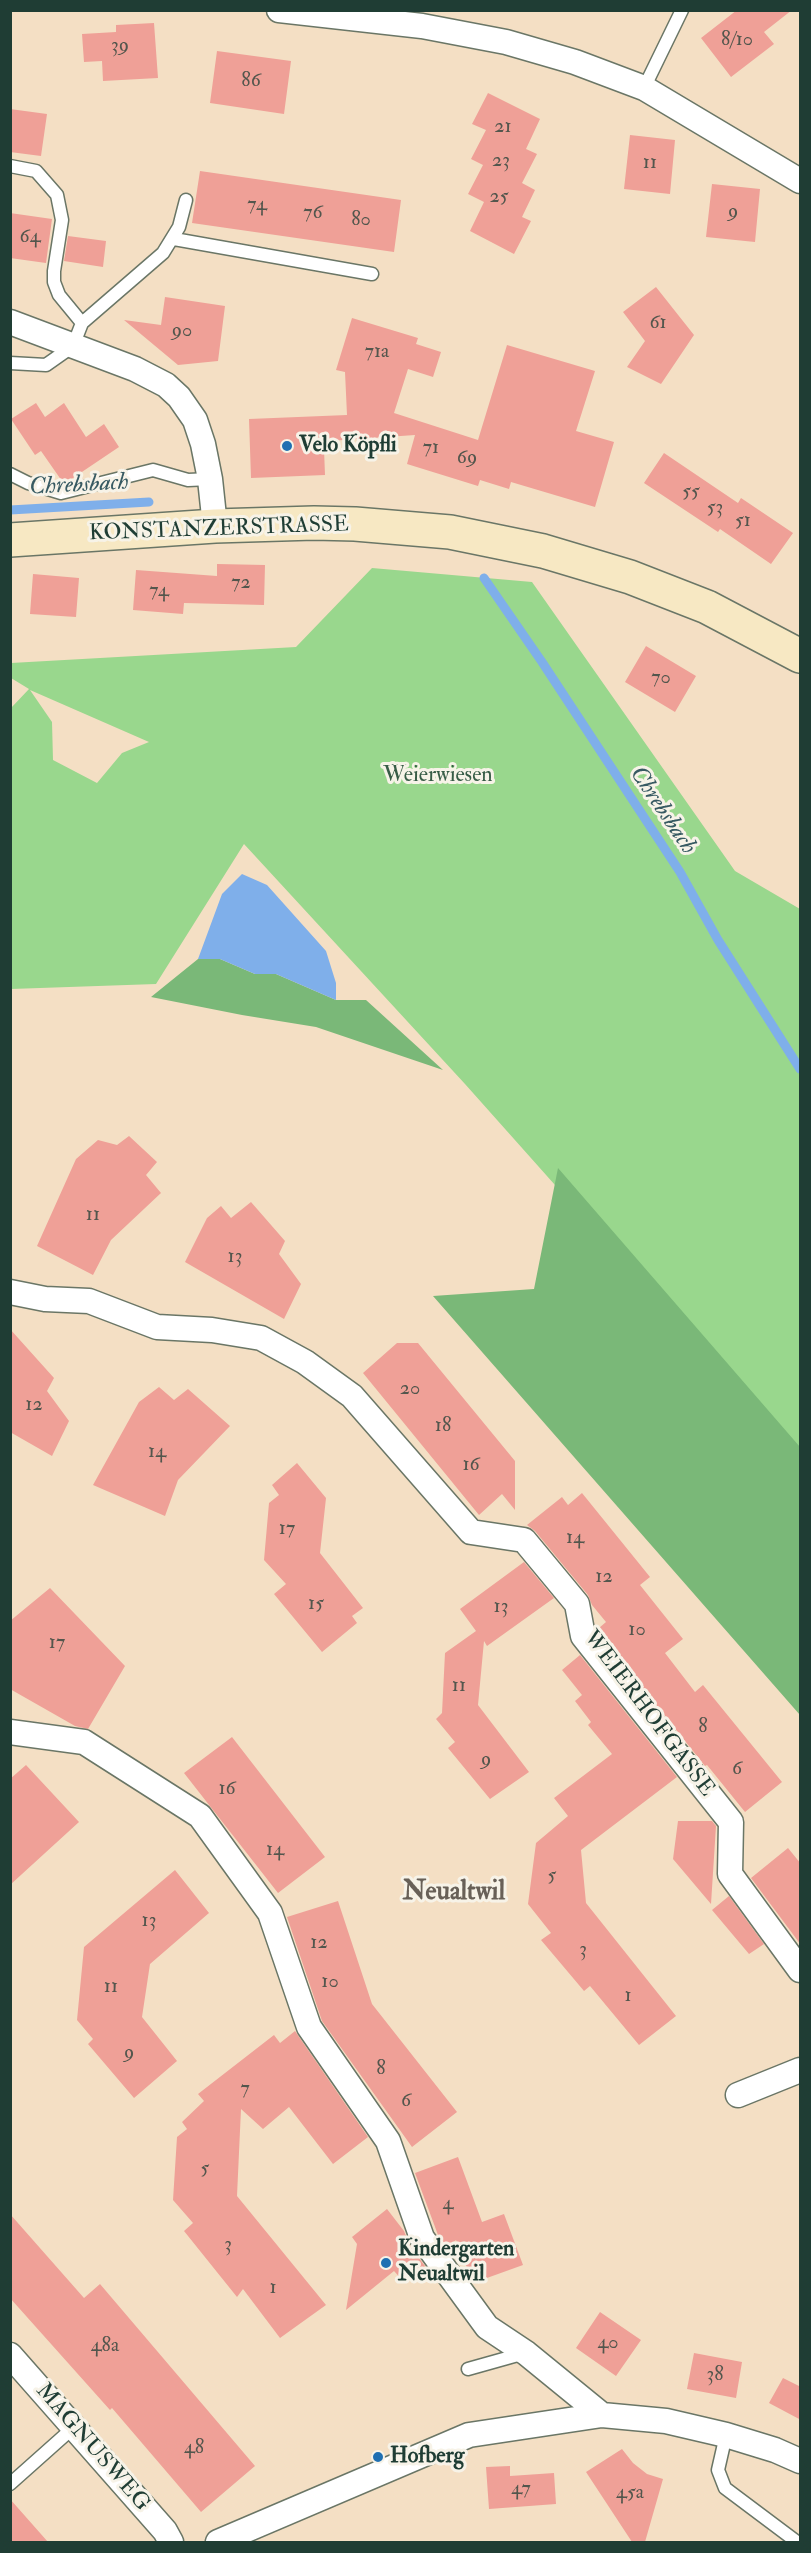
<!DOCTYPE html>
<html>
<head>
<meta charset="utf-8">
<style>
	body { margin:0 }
	#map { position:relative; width:811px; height:2553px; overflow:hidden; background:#f4dfc4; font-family:"IM FELL Double Pica",serif }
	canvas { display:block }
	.frame { position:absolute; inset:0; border:12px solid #1f3d34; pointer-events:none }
</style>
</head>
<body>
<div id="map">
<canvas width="811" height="2553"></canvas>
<div class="frame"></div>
</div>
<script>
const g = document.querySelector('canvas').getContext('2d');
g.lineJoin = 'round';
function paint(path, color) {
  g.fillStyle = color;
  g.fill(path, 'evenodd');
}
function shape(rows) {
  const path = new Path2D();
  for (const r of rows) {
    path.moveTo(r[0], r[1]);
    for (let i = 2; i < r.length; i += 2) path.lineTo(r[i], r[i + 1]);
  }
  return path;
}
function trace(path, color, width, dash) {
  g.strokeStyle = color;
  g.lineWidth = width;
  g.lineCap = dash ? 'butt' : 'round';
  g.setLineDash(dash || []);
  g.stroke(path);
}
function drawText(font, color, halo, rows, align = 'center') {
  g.font = font + ' "IM FELL Double Pica",serif';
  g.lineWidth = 6;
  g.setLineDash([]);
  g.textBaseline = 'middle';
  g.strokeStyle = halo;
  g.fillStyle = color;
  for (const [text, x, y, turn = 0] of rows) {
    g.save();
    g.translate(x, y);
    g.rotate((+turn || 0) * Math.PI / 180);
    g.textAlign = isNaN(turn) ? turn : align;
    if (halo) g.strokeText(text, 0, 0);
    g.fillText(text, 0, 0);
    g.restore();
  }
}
paint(shape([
	[372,568,532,582,735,871,800,909,800,1460,465,1084,244,844,156,984,11,989,11,708,29,689,11,678,11,663,296,647],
	[30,690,149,742,122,753,97,783,53,760,52,722]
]), '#99d78d');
paint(shape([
	[198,959,220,959,255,974,276,974,336,1000,366,1000,443,1070,316,1027,242,1015,151,997],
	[558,1168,800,1447,800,1715,433,1296,534,1289]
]), '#7ab878');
paint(shape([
	[242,874,267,885,326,951,336,983,336,1000,276,974,255,974,220,959,198,959,222,894]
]), '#7fafea');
trace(shape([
	[10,510,149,502],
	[484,578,542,662,680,872,718,940,800,1069]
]), '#7fafea', 9);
paint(shape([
	[737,10,792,10,764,32,774,44,731,77,701,38],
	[154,23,158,78,103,81,102,61,84,62,82,34,116,32,116,25],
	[217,51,291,61,284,114,210,103],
	[488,93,540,119,526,149,537,154,522,183,535,190,522,217,531,221,514,254,470,231,484,202,468,194,483,165,471,159,486,130,472,124],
	[10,109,47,114,41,156,10,152],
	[630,135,675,140,670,194,624,189],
	[200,171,401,200,394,252,192,223],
	[712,184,760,189,755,242,706,237],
	[10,213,52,219,46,263,10,258],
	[68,236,106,241,103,267,64,261],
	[656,287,694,335,661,384,627,367,645,341,623,312],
	[165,297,225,306,218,361,178,365,124,320,161,325],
	[352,318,418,338,416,344,441,352,433,377,408,369,394,413,478,440,507,345,595,371,576,431,614,442,595,507,511,482,509,489,480,480,478,486,407,464,415,435,329,441,329,448,324,449,325,475,251,478,249,419,347,415,345,372,336,370],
	[36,403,45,417,64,403,86,437,104,424,119,447,64,484,41,451,35,455,11,419],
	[664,453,738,503,741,498,793,533,771,564,720,529,718,532,644,483],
	[217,564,265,565,264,605,184,603,183,614,133,610,136,570,217,576],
	[33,574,79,578,76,617,30,614],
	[646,646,696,676,675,712,625,682],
	[129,1136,157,1162,146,1175,161,1193,111,1240,93,1275,37,1246,76,1159,98,1140,117,1145],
	[251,1202,285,1241,279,1254,301,1284,284,1319,185,1262,207,1218,221,1206,231,1218],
	[10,1329,54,1378,47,1391,69,1421,52,1456,10,1432],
	[397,1343,418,1343,515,1461,515,1510,502,1494,479,1515,363,1373],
	[159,1387,174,1400,188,1389,230,1426,178,1480,165,1516,93,1485,139,1402],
	[297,1463,326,1498,320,1553,363,1608,352,1616,357,1623,322,1652,274,1594,286,1584,264,1560,269,1503,279,1495,272,1485],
	[582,1493,650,1577,640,1585,683,1639,665,1653,695,1692,703,1685,782,1782,745,1812,707,1765,705,1766,602,1637,605,1635,599,1628,606,1622,592,1605,588,1595,535,1531,527,1525,562,1497,568,1505],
	[524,1562,554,1598,487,1646,484,1641,478,1705,529,1772,490,1799,448,1748,455,1742,436,1719,442,1713,445,1653,476,1631,460,1609],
	[50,1588,125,1666,88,1729,75,1726,10,1689,10,1621],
	[580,1655,677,1777,581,1850,586,1903,676,2016,639,2045,590,1986,584,1991,541,1940,551,1933,528,1904,536,1843,568,1816,554,1798,612,1754,588,1725,591,1722,575,1701,582,1695,562,1670],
	[232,1737,325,1857,278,1893,184,1773],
	[26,1765,79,1822,10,1885,10,1779],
	[678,1821,712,1821,716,1826,711,1904,673,1859],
	[788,1848,801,1864,801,1945,751,1878],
	[175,1870,209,1913,150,1964,142,2017,177,2061,134,2098,88,2044,93,2039,77,2020,84,1947],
	[729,1896,764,1944,749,1954,712,1910],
	[338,1901,372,2004,457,2112,412,2147,322,2021,287,1917],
	[295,2031,368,2137,333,2164,289,2107,263,2129,241,2109,237,2196,326,2305,280,2338,243,2289,237,2297,184,2231,193,2223,173,2200,177,2137,187,2129,182,2122,204,2101,198,2094,274,2035,280,2043],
	[458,2157,482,2222,504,2214,523,2265,473,2283,456,2240,447,2248,438,2235,415,2173],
	[387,2209,404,2231,410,2246,425,2266,404,2282,394,2271,346,2310,357,2244,352,2237],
	[10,2214,84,2298,100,2284,255,2466,201,2512,112,2408,110,2410,10,2298],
	[600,2312,641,2340,616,2376,576,2348],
	[694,2353,742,2362,736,2398,687,2389],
	[783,2378,801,2387,801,2420,769,2403],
	[622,2449,633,2463,647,2474,663,2479,645,2542,632,2542,586,2472],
	[510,2466,510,2476,554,2473,556,2504,489,2509,486,2467],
	[10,2499,48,2542,10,2542]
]), '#efa097');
const service = shape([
	[644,88,682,10],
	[10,166,36,171,57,195,62,220,54,271,54,282,59,295,82,323],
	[174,239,372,274],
	[10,363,46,365,73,346,82,323,163,253,179,227,186,200],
	[10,474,28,483,61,493,153,470,188,480,210,479],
	[468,2369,525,2353],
	[726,2435,718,2470,725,2488,797,2542],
	[10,2484,74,2427]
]);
const minor = shape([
	[279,10,422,26,506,42,575,62,644,88,800,181],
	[10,322,135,369,166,385,179,397,195,420,203,444,210,479,215,526],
	[10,1292,45,1299,89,1301,157,1327,212,1330,261,1338,305,1362,352,1396,471,1532,524,1540,577,1604,583,1636,731,1822,730,1874,800,1970],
	[10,1732,84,1742,200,1816,270,1913,309,2027,388,2141,422,2238,487,2327,526,2353,602,2415],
	[738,2095,800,2070],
	[10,2355,165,2531,171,2542],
	[218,2542,469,2435,602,2415,666,2421,726,2435,775,2450,800,2461]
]);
const secondary = shape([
	[10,540,215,526,314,523,355,524,450,532,543,551,630,577,707,607,800,656]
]);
trace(service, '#6a7666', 15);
trace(minor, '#6a7666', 27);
trace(secondary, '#6a7666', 36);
trace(service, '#fff', 12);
trace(minor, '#fff', 24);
trace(secondary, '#f7e8c3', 33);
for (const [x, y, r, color] of [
	[287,446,6,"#1f6fb2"],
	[386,2263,6,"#1f6fb2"],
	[378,2457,6,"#1f6fb2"]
]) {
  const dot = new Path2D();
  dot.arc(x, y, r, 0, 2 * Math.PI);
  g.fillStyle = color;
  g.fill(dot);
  trace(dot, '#f7f3e8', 2);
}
drawText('20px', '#53564d', null, [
	["8/10",737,41],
	["39",120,47],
	["86",251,82],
	["21",503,128],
	["23",501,162],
	["11",650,164],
	["25",499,198],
	["74",257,206],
	["9",733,213],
	["76",313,214],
	["80",361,221],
	["64",30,238],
	["61",658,324],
	["90",182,332],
	["71a",377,353],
	["71",431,449],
	["69",467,459],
	["55",691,493],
	["53",715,509],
	["51",743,522],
	["72",241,584],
	["74",159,592],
	["70",661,679],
	["11",93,1216],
	["13",235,1258],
	["20",410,1390],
	["12",34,1406],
	["18",443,1427],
	["14",157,1453],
	["16",471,1466],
	["17",287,1530],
	["14",575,1539],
	["12",604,1578],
	["15",316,1605],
	["13",501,1608],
	["10",637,1631],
	["17",57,1644],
	["11",459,1687],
	["8",703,1728],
	["9",486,1761],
	["6",737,1770],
	["16",227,1790],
	["14",275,1851],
	["5",552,1877],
	["13",149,1922],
	["12",319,1944],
	["3",583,1951],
	["10",330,1983],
	["11",111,1988],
	["1",628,1997],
	["9",129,2054],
	["8",381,2070],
	["7",245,2090],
	["6",406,2102],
	["5",205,2170],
	["4",448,2205],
	["3",228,2246],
	["1",273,2289],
	["40",608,2344],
	["48a",105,2347],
	["38",715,2376],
	["48",194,2449],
	["47",521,2490],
	["45a",630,2494]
]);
drawText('bold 22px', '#1f3d34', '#f7f3e8', [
	["Velo Köpfli",299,446],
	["Kindergarten",398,2250],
	["Neualtwil",398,2275],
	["Hofberg",390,2457]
], 'left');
drawText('22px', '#1f3d34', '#f7f3e8', [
	["KONSTANZERSTRASSE",219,530,-2],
	["WEIERHOFGASSE",648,1714,53],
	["MAGNUSWEG",92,2448,49]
]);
drawText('22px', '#375c46', '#f7f3e8', [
	["Weierwiesen",438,776]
]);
drawText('italic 24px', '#375a62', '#f7f3e8', [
	["Chrebsbach",79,486,-3],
	["Chrebsbach",662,811,56]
]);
drawText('bold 26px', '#686057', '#f7f3e8', [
	["Neualtwil",454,1893]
]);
</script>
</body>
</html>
